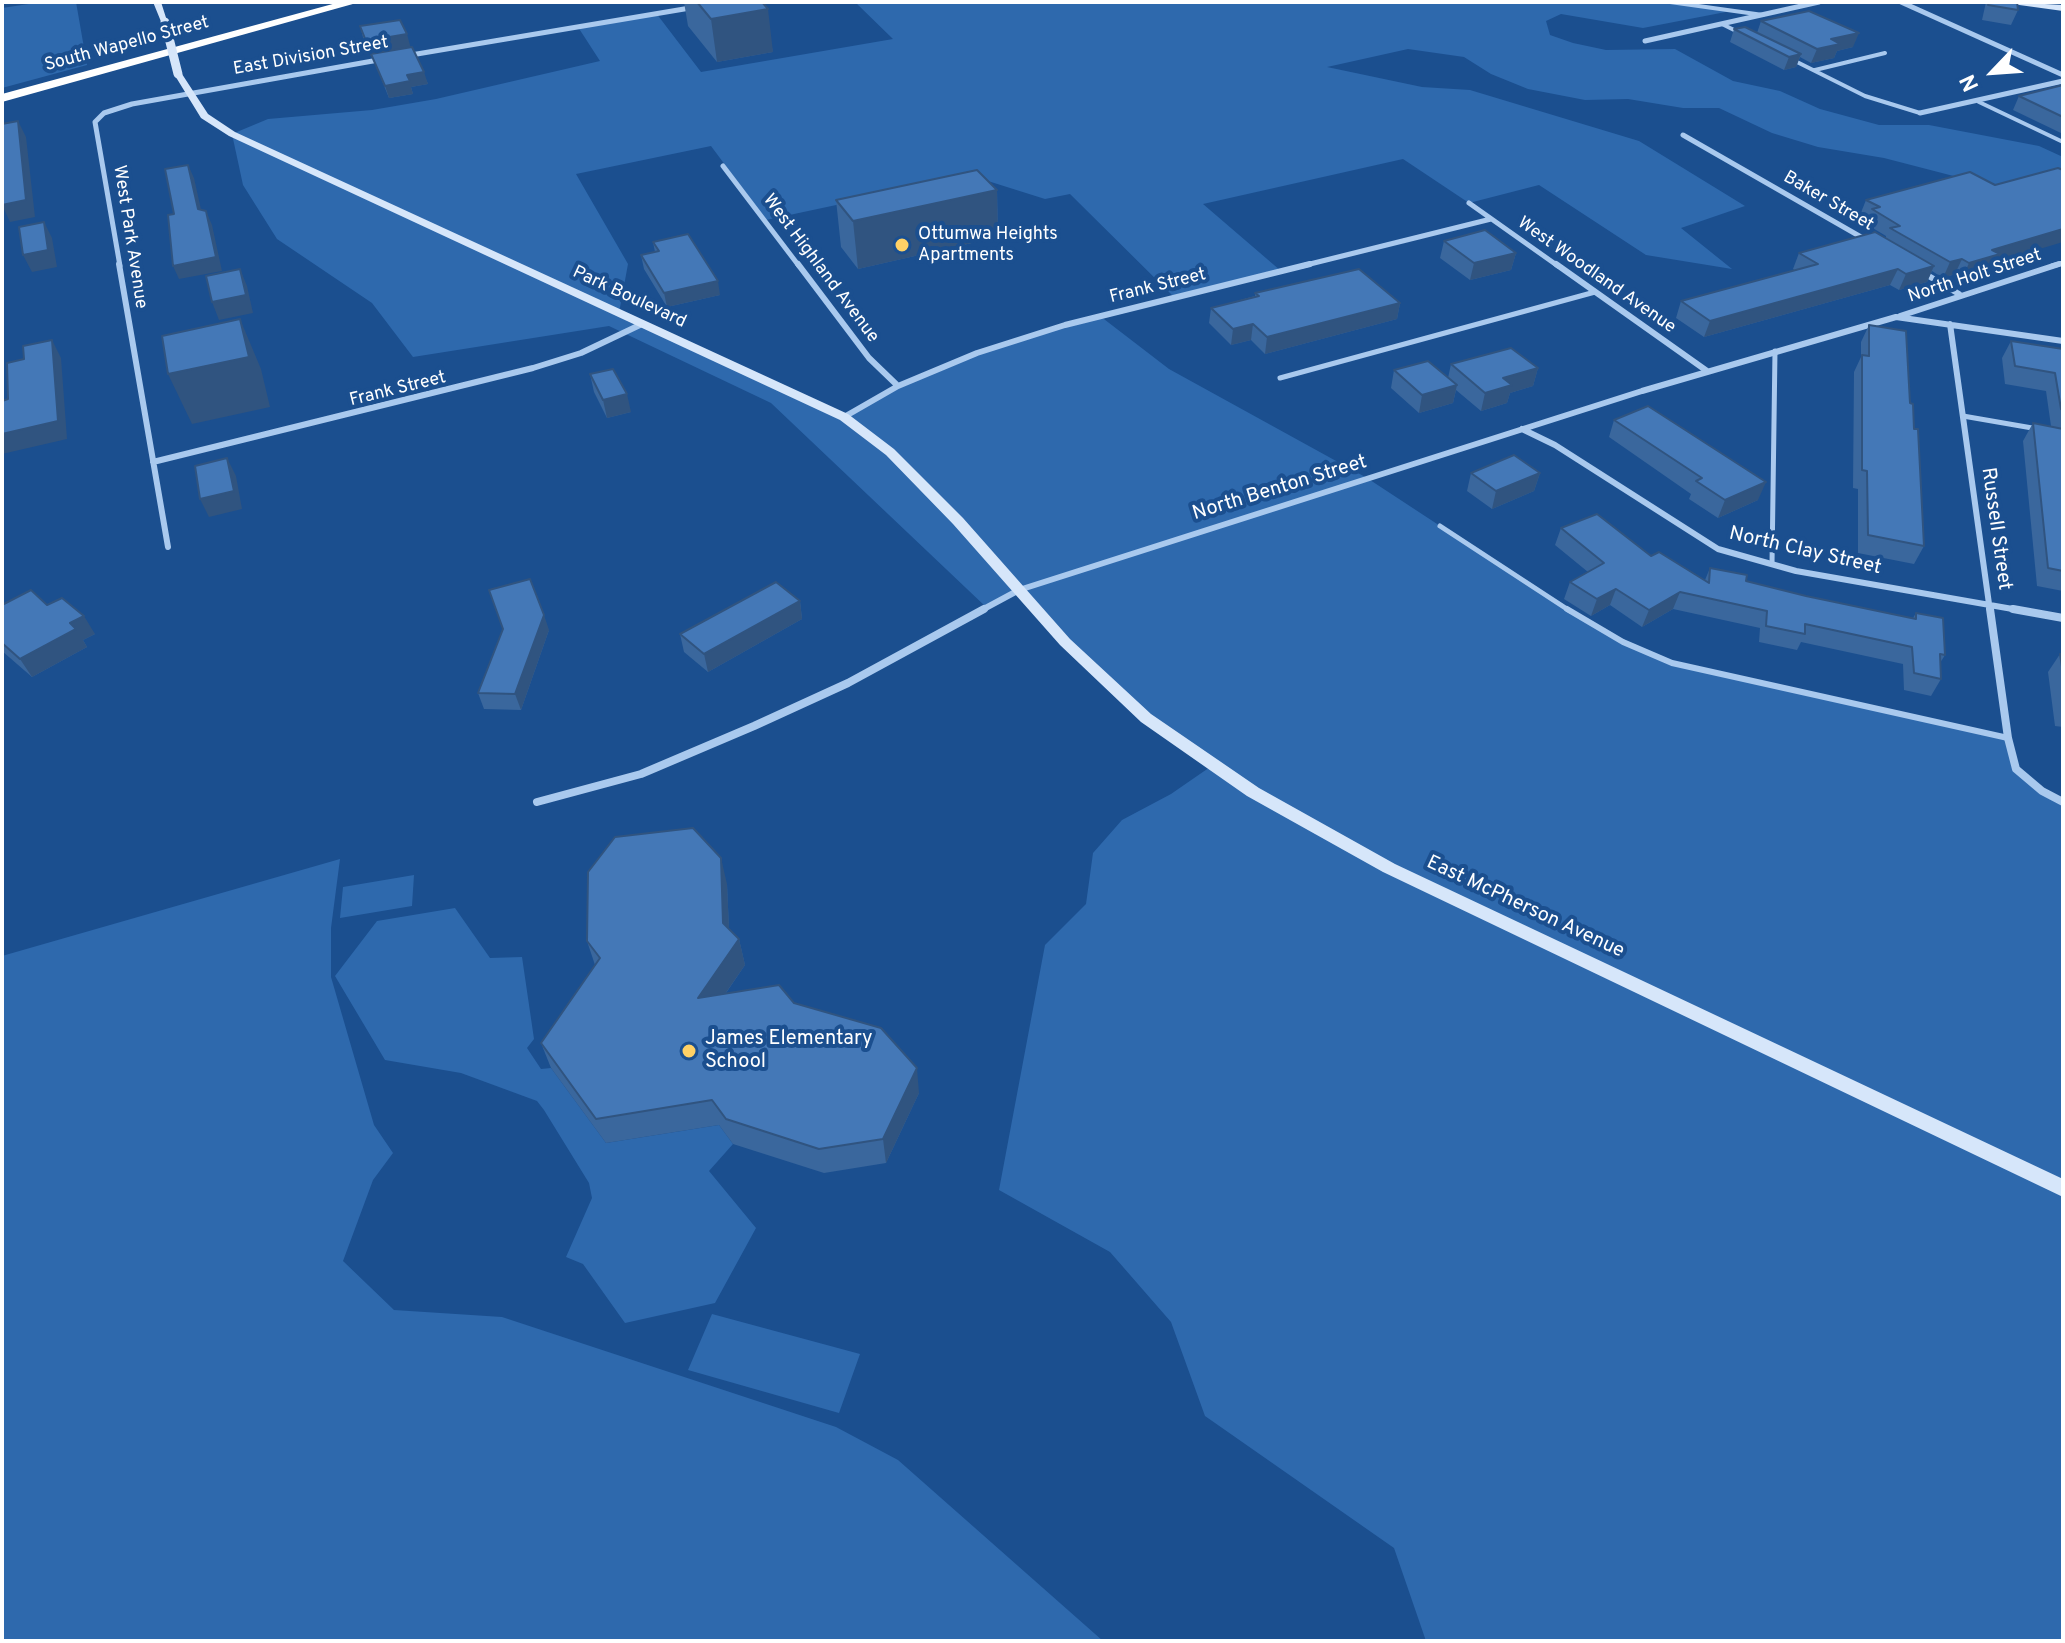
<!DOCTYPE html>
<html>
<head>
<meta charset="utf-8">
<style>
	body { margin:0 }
	#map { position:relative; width:2065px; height:1643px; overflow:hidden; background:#1b4f8f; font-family:Overpass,sans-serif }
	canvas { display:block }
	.frame { position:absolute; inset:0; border:4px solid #fff; pointer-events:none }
	.north { position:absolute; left:1953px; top:32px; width:80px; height:80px; -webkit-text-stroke:6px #1b4f8f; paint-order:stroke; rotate:245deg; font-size:22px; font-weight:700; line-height:32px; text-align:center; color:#fff }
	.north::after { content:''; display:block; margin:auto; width:28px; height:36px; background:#fff; clip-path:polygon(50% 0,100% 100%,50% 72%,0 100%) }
</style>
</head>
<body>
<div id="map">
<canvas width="2065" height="1643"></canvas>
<div class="frame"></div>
<div class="north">N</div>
</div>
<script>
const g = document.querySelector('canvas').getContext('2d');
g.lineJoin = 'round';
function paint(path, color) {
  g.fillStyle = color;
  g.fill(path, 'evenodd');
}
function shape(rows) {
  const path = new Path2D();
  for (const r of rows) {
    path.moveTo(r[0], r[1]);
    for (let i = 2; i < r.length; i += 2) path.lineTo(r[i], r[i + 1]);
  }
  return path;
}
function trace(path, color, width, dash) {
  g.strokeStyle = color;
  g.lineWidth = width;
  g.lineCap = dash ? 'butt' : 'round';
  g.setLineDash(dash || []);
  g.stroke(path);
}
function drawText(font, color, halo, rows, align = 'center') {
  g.font = font + ' Overpass,sans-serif';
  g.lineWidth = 8;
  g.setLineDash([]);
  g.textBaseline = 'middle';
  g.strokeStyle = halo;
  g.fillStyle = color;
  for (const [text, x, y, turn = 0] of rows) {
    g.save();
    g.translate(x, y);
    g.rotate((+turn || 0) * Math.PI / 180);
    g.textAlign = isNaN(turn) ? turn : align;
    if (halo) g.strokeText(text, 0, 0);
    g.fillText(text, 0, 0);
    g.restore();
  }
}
paint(shape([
	[42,2,76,2,87,65,2,88,2,8],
	[855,2,1670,2,1736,10,1643,28,1561,14,1546,21,1550,35,1573,43,1606,50,1675,49,1733,81,1780,91,1820,109,1879,125,1929,125,2039,146,2063,157,2063,174,2014,187,1969,180,1884,158,1818,147,1772,133,1719,108,1683,108,1628,99,1585,100,1528,89,1491,74,1464,57,1408,49,1327,67,1422,87,1470,90,1639,141,1745,206,1681,228,1732,269,1646,255,1539,185,1469,203,1403,159,1203,204,1281,271,1174,297,1070,194,1045,199,972,176,766,220,711,146,576,174,628,264,619,313,844,417,886,391,977,353,1100,316,1169,369,1367,478,1582,619,1672,663,2008,738,2016,769,2063,802,2063,1641,1426,1641,1394,1548,1205,1416,1171,1322,1110,1252,999,1190,1045,945,1086,904,1093,853,1122,820,1171,794,1213,765,1146,718,1020,590,986,607,771,403,609,326,413,357,372,303,277,239,243,185,232,134,268,119,372,110,436,99,600,61,578,27,656,13,701,72,893,39],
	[340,859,331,928,331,977,374,1125,393,1153,373,1180,343,1261,394,1310,502,1317,836,1427,898,1460,1103,1641,2,1641,2,956],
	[414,875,412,906,340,918,343,887],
	[455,908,490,958,522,957,534,1039,527,1048,541,1069,551,1068,606,1143,719,1125,733,1144,709,1171,756,1228,715,1303,625,1323,583,1264,566,1257,592,1198,589,1183,544,1110,537,1101,461,1073,385,1060,335,976,377,921],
	[712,1314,860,1354,839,1413,688,1370]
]), '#2e69ad');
trace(shape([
	[1670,2,1763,15],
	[1722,24,1740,33],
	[1793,60,1865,96,1920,113],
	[1815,70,1885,53],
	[1979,102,2063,142]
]), '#a9c9ee', 4);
trace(shape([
	[1280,378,1595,292],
	[1963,416,2038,429],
	[1440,526,1570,611],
	[1772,564,1775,351]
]), '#a9c9ee', 5);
trace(shape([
	[1567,609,1623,642,1672,663,2008,738]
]), '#a9c9ee', 6);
trace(shape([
	[1901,2,2063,75],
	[1645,41,1819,2],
	[405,56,696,7],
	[1920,113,2063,81],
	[1683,135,1868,241],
	[723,166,799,266],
	[1469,203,1558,266],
	[120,266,95,122,104,113,132,104,384,59],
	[1302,266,1491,219],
	[2052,266,2063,263]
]), '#a9c9ee', 5);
trace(shape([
	[119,264,168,547],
	[798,264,869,358,898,386],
	[1556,264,1707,371],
	[1922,272,1959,294],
	[1900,316,2059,264],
	[1950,324,1990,611],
	[844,417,898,386,977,353,1065,325,1310,264],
	[1522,429,1555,445,1718,549,1796,571,2024,611],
	[153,462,533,368,581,353,642,324],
	[980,611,1019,590,1642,391,1896,317,2063,341]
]), '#a9c9ee', 6);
trace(shape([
	[1990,609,2008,738,2016,769,2042,791,2063,802],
	[2013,609,2063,618],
	[537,802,641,774,754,726,848,683,984,609]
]), '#a9c9ee', 8);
paint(shape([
	[153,2,161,2,168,24,162,24,153,2],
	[2008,2,2063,5,2063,11,2012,4,2008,2],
	[178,71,182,74,208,114,235,132,848,414,894,449,963,518,1070,639,1151,714,1259,788,1395,864,2063,1179,2063,1197,1383,872,1247,796,1141,722,1060,645,953,524,886,455,840,420,229,136,201,118,174,74,178,71]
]), '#d6e6fa');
paint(shape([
	[340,2,360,2,2,102,2,94,340,2]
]), '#fff');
trace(shape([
	[165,22,178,74]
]), '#d6e6fa', 9);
paint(shape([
	[684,2,762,2,773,52,717,62,688,26],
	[1986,2,2017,2,2018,10,2011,25,1982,20],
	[1761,21,1853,47,1837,51,1834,58,1811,63,1800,57,1796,67,1784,70,1730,42,1734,29,1757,33],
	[360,26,411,47,428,84,411,87,413,94,389,98,372,56,371,56,364,41],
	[2063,85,2063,134,2013,110,2019,96],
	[997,190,998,237,858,269,841,247,836,200],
	[1866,200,1996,262,1993,270,1962,279,1955,274,1943,278,1932,271,1927,282,1899,290,1890,285,1704,337,1676,318,1681,301,1796,271,1793,269,1799,253,1886,238,1886,236,1866,224,1868,219,1860,215],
	[1444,241,1516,253,1511,270,1470,280,1440,258],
	[653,242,720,295,667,307,644,269,641,255,655,252],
	[1255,293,1400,303,1397,319,1265,354,1251,340,1231,345,1209,323,1211,308,1255,296],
	[1869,325,1910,403,1924,546,1914,564,1858,553,1858,489,1853,488,1854,372,1861,357,1861,342],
	[2011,341,2063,349,2063,591,2037,586,2023,441,2033,423,2051,426,2046,391,2005,384,2002,358],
	[1451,364,1538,368,1533,386,1510,393,1507,403,1481,411,1456,390,1453,403,1419,413,1391,388,1394,370,1448,378],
	[590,374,631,412,607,418,594,392],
	[1614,420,1758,500,1718,518,1689,499,1691,494,1609,437],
	[1471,473,1540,473,1534,491,1492,509,1467,491],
	[1561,528,1651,556,1705,580,1710,568,1746,581,1806,596,1913,618,1916,613,1945,655,1940,663,1941,679,1931,696,1904,690,1903,664,1801,642,1797,650,1759,642,1760,628,1673,609,1642,627,1610,605,1591,616,1564,599,1570,582,1588,572,1555,545],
	[800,601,802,619,708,672,684,652,680,634],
	[2,605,47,605,95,634,83,640,87,647,32,677,2,651],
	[549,630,521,710,484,709,478,693],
	[2060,654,2063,654,2063,727,2055,726,2048,672],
	[727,884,729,929,739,939,745,965,726,993,794,1003,919,1093,886,1163,824,1173,733,1144,719,1125,606,1143,551,1068,541,1043,595,965,587,941]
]), '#3a679d');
paint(shape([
	[768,9,773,52,717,62,711,19],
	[1859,33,1853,47,1837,51,1834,58,1811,63,1817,49,1831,39],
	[407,34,411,49,371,56,366,41],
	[1801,54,1796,67,1784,70,1789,57],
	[424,72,428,84,411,87,413,94,389,98,385,86,407,75],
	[18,121,26,137,35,217,10,222,2,205],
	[188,165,194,178,204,223,198,209],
	[997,190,998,237,858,269,853,221],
	[206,211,212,225,222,271,179,279,173,266],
	[44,222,52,238,57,267,32,272,23,255],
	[2063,229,2063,242,1996,262,1993,270,1962,279,1969,263,1992,250],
	[1516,253,1511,270,1470,280,1474,263],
	[1962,259,1955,274,1943,278,1950,262],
	[1934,266,1927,282,1899,290,1906,274],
	[240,269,247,286,253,313,219,320,212,302],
	[1898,269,1890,285,1704,337,1710,321],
	[718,281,720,295,667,307,664,293],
	[1400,303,1397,319,1265,354,1267,337],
	[240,319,261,369,270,407,192,424,168,374],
	[1253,324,1251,340,1231,345,1233,329],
	[52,340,61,358,67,439,2,454,2,434],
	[1538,368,1533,386,1510,393,1507,403,1481,411,1485,393,1503,378],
	[1457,385,1453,403,1419,413,1422,395],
	[627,394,631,412,607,418,603,400],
	[227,458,236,476,242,509,209,517,200,499],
	[1540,473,1534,491,1492,509,1496,491],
	[1766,482,1758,500,1718,518,1725,500],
	[1616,589,1610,605,1591,616,1597,599],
	[1680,592,1673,609,1642,627,1649,610],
	[800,601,802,619,708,672,704,654],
	[544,615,549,630,521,710,515,694],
	[84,616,95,634,83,640,87,647,32,677,20,659,70,623],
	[721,858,727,884,730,950,723,923],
	[739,939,745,965,705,1023,698,998],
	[917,1068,919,1093,886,1163,883,1139]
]), '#305480');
const building = shape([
	[697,2,762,2,768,9,711,19,697,2],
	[1989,2,2017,2,2018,10,1988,5,1989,2],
	[1809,11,1859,33,1831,39,1840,44,1817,49,1761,21,1809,11],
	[400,20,407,34,366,41,360,26,400,20],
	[1745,27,1801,54,1789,57,1734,29,1745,27],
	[412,47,424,72,407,75,410,81,385,86,371,54,412,47],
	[2063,85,2063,117,2019,96,2063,85],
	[18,121,26,200,2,205,2,124,18,121],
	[188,165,198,209,206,211,216,257,173,266,168,215,174,214,165,169,188,165],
	[2058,168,2063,170,2063,229,1992,250,2000,254,1969,263,1962,259,1950,262,1890,228,1900,226,1872,209,1880,207,1866,200,1970,172,1995,185,2058,168],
	[977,170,997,190,853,221,836,200,977,170],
	[44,222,48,250,23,255,19,227,44,222],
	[1485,230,1516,253,1474,263,1444,241,1485,230],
	[1875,232,1934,266,1906,274,1898,269,1710,321,1681,301,1818,264,1799,253,1875,232],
	[688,234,718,281,664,293,641,255,659,251,653,242,688,234],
	[240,269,246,295,212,302,206,276,240,269],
	[1359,269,1400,303,1267,337,1253,324,1233,329,1211,308,1259,296,1255,293,1359,269],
	[240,319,249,357,168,374,162,336,240,319],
	[1869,325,1906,331,1910,403,1913,404,1914,429,1918,429,1924,546,1868,535,1867,471,1862,470,1862,355,1869,356,1869,325],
	[52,340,58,421,2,434,2,401,8,399,7,363,24,359,23,346,52,340],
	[2011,341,2063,349,2063,410,2061,409,2055,373,2015,366,2011,341],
	[1511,348,1538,368,1503,378,1512,385,1485,393,1451,364,1511,348],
	[1428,361,1457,385,1422,395,1394,370,1428,361],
	[613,369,627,394,603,400,590,374,613,369],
	[1648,406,1766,482,1725,500,1696,481,1702,478,1614,420,1648,406],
	[2033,423,2063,429,2063,571,2048,568,2033,423],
	[1514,455,1540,473,1496,491,1471,473,1514,455],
	[227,458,234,491,200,499,195,466,227,458],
	[1597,514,1651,556,1659,552,1709,583,1710,568,1747,575,1746,581,1806,596,1916,619,1916,613,1943,618,1945,655,1940,654,1941,679,1914,673,1912,647,1805,624,1805,634,1766,626,1767,611,1680,592,1649,610,1616,589,1597,599,1570,582,1604,563,1561,528,1597,514],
	[530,579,544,615,515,694,478,693,503,629,489,590,530,579],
	[776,582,800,601,704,654,680,634,776,582],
	[31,590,47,605,62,598,84,616,70,623,76,629,20,659,2,643,2,605,31,590],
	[2060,654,2063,654,2063,673,2060,654],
	[693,828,721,858,723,923,739,939,698,998,779,985,794,1003,881,1028,917,1068,883,1139,819,1149,726,1119,712,1100,596,1119,541,1043,600,958,587,941,588,872,615,837,693,828]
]);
paint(building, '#4478b7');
trace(building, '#305480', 2);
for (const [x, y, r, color] of [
	[902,245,8,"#ffd166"],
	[689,1051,8,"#ffd166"]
]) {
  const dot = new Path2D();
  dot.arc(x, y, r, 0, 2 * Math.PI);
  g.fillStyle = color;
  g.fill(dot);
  trace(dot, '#1b4f8f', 3);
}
drawText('18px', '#fff', '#1b4f8f', [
	["South Wapello Street",127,45,-15],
	["East Division Street",311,57,-10],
	["Baker Street",1828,202,30],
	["West Park Avenue",129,237,81],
	["West Highland Avenue",820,269,53],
	["West Woodland Avenue",1596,276,35],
	["North Holt Street",1975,277,-18],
	["Frank Street",1158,287,-14],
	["Park Boulevard",629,298,25],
	["Frank Street",398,390,-14]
]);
drawText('18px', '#fff', '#1b4f8f', [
	["Ottumwa Heights",918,235],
	["Apartments",918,256]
], 'left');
drawText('20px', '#fff', '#1b4f8f', [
	["North Benton Street",1280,489,-17],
	["Russell Street",1995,529,82],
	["North Clay Street",1805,552,13],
	["East McPherson Avenue",1525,908,25]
]);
drawText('20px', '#fff', '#1b4f8f', [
	["James Elementary",705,1040],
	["School",705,1063]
], 'left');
</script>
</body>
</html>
